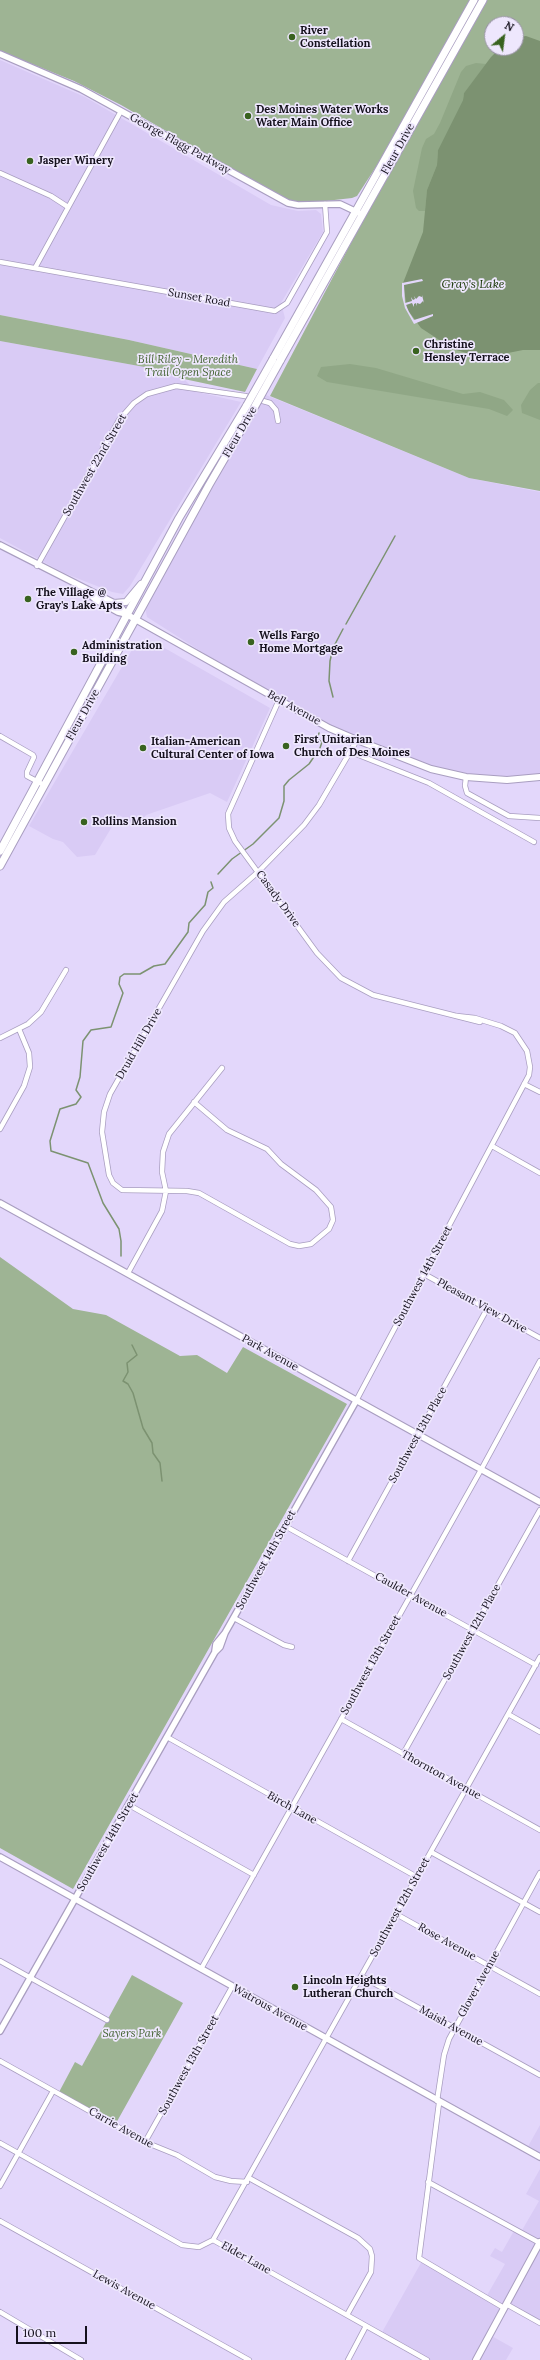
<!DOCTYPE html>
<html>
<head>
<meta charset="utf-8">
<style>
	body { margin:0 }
	#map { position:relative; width:540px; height:2360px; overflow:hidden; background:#e3d7fb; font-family:Lora,serif }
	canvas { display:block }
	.north { position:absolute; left:484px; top:16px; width:40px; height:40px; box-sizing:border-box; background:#eee7fd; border:1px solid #9791a3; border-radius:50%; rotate:29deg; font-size:11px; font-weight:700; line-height:16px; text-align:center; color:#15111d }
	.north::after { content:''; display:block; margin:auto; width:14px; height:18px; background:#38621f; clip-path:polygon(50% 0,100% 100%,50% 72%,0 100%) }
	.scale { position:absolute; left:16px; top:2326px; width:71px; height:18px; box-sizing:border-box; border:2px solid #15111d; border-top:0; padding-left:5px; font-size:12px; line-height:14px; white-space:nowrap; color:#15111d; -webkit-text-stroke:3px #eee7fd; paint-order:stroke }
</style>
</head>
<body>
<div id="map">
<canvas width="540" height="2360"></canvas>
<div class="north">N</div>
<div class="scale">100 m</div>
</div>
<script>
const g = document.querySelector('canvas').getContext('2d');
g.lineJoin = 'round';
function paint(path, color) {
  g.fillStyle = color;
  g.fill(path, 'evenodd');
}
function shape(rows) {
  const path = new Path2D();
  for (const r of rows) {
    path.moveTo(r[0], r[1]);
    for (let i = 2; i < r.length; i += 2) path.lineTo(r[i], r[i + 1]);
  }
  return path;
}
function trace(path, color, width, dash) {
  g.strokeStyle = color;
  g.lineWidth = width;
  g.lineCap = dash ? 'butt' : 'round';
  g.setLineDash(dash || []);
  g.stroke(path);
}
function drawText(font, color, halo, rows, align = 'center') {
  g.font = font + ' Lora,serif';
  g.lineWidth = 3.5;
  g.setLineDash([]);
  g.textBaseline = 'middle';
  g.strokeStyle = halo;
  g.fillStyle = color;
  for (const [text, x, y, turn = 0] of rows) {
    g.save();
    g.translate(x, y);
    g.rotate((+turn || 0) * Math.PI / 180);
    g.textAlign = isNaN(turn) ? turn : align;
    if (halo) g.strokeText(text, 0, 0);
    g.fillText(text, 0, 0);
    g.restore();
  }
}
paint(shape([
	[0,60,85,97,271,205,298,211,316,210,321,214,323,232,281,303,285,318,257,369,129,340,0,315],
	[0,341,150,368,184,379,197,392,241,402,130,586,123,594,112,592,64,573,0,538],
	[266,395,469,478,540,492,540,777,481,779,431,769,357,740,262,690,147,617,145,607,255,406,259,407],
	[154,642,270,708,227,802,210,793,146,815,139,826,119,815,95,855,77,857,63,842,53,839,29,826,133,648],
	[540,2125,540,2157,526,2150],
	[540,2169,540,2323,506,2304,490,2335,513,2348,506,2360,427,2360,381,2334,422,2261,486,2297,505,2264,490,2256,495,2248,502,2252,515,2229,521,2232,539,2201,526,2194]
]), '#d9cbf5');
paint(shape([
	[0,0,470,0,383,156,357,196,352,198,299,204,286,200,121,105,74,81,0,51],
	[487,0,540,0,540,491,469,478,270,396,361,224],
	[492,24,516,24,516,48,492,48],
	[0,315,129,340,257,369,245,392,184,379,150,368,0,341],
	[0,1257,73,1309,106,1315,180,1356,197,1355,227,1373,243,1347,347,1404,73,1889,0,1848],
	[132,1975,183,2003,115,2125,58,2094,75,2062,82,2066]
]), '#9eb494');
paint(shape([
	[476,63,486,64,464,93,463,100,438,150,437,165,427,190,425,211,419,211,416,208,413,191,422,148,426,139,434,134,440,123,461,72,466,66],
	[350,364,376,368,463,394,480,392,504,400,513,410,507,416,489,409,327,382,317,376,321,367],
	[538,383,540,383,540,420,522,413,521,405,530,390]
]), '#90a786');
paint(shape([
	[526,36,540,41,540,350,523,350,483,358,453,349,421,328,407,309,403,283,423,232,427,190,437,165,438,150,463,100,464,93,491,57,500,48,516,48,516,37]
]), '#7c9271');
paint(shape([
	[422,279,423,281,404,285,405,303,412,301,411,297,413,300,415,299,414,296,416,299,419,296,422,297,422,295,424,303,423,301,420,304,417,303,417,306,416,303,414,304,414,307,412,303,406,305,409,312,414,320,433,314,433,316,414,324,405,308,402,296,402,283]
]), '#e3d7fb');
trace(shape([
	[346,624,395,536],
	[333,697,329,681,330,661,333,648,343,629],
	[218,874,232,859,253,844,279,818,284,801,284,786,289,780,309,764,320,748,322,742,317,739,319,733],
	[121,1256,121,1241,119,1229,103,1203,88,1163,51,1151,50,1141,60,1109,76,1104,81,1097,76,1090,80,1077,83,1041,91,1030,111,1027,123,993,119,984,120,977,124,974,140,974,154,966,165,964,188,932,189,923,205,905,208,892,213,888,211,882],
	[132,1345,137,1355,127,1363,128,1372,123,1381,128,1384,133,1393,143,1428,152,1443,153,1453,160,1463,162,1481]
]), '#7c9271', 1.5);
const minor = shape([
	[0,173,51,196,68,207],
	[0,262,275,311,287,303,327,232,325,204],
	[35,268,121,111],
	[37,566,119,420,134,403,147,394,176,386,245,396,270,403,276,410,278,421],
	[279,700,228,814,229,828,235,841,317,953,341,978,373,995,480,1022],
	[0,736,33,755,34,757,27,772,27,776,44,785],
	[351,752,429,783,534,842],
	[466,777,465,786,467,793,509,816,540,818],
	[0,1038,28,1024,41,1012,66,970],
	[524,1084,540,1092],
	[194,1102,227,1130,267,1149,281,1164,316,1190,331,1207,333,1220,329,1229,311,1244,299,1246,290,1244,199,1193,187,1191,122,1190,113,1183,109,1175,102,1132,104,1112,110,1094,203,931,224,902,258,872,304,825,319,805,357,740],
	[0,1129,24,1086,30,1067,29,1053,19,1029],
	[492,1146,540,1173],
	[128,1273,162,1211,166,1191,162,1172,163,1152,169,1134,222,1068],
	[424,1274,540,1338],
	[356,1401,529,1075,530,1067,527,1051,515,1033,501,1026,475,1018,457,1016],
	[285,1526,536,1665],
	[348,1561,487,1309],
	[234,1618,284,1645,292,1647],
	[508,1714,540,1732],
	[341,1719,540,1830],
	[167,1737,417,1877],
	[403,1754,540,1510],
	[129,1805,254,1875],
	[431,1852,540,1912],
	[396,1914,540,1994],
	[0,1961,107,2020],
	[201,1969,482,1468,540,1361],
	[361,1976,540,2075],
	[0,2061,145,2142,177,2155,215,2177,231,2181,247,2182],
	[437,2101,444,2055,449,2039,540,1873],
	[439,2103,419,2258,504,2308],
	[145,2142,232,1987],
	[0,2143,182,2245,199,2247,213,2240,427,2360],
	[249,2178,358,2238,370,2249,372,2256,371,2272,347,2315],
	[428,2182,540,2243],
	[0,2186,53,2091],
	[0,2221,249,2360],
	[213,2240,540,1657],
	[506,2304,540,2323],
	[0,2312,81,2360],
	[348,2360,366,2326]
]);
const tertiary = shape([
	[0,54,81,89,288,203,298,205,340,204,359,213],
	[0,545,120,606,126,614],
	[87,592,96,600,118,612,126,614],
	[0,1203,540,1502],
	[215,1651,216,1644,225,1633],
	[0,1857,540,2157],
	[0,2031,215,1652,220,1647,225,1633,356,1401]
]);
const secondary = shape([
	[114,603,126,602,141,584],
	[126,614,329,728,357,740,431,769,466,777,507,780,540,777],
	[476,2360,540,2242]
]);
const primary = shape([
	[273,359,474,0],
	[280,361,483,0],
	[0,851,179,518,247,405],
	[0,866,209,485,255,406]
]);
trace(minor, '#a99ec0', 6);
trace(tertiary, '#a99ec0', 8);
trace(secondary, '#a99ec0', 8);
trace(primary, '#a99ec0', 9);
trace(minor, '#fff', 4.5);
trace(tertiary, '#fff', 5.5);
trace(secondary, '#fff', 6);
trace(primary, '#fff', 7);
const primaryBridge = shape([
	[247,405,273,359],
	[255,406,280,361]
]);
trace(primaryBridge, '#a99ec0', 9, []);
trace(primaryBridge, '#fff', 7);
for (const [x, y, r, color] of [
	[292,37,4,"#38621f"],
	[248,116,4,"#38621f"],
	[30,161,4,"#38621f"],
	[416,351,4,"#38621f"],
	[28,599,4,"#38621f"],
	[251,642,4,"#38621f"],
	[74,652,4,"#38621f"],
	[286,746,4,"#38621f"],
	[143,748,4,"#38621f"],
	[84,822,4,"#38621f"],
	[295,1987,4,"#38621f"]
]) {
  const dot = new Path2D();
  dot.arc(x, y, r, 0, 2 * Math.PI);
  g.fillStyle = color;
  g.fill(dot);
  trace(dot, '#eee7fd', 1.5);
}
drawText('bold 11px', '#15111d', '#eee7fd', [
	["River",300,31],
	["Constellation",300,44],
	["Des Moines Water Works",256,110],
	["Water Main Office",256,123],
	["Jasper Winery",38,161],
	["Christine",424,345],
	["Hensley Terrace",424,358],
	["The Village @",36,593],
	["Gray's Lake Apts",36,606],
	["Wells Fargo",259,636],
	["Home Mortgage",259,649],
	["Administration",82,646],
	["Building",82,659],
	["First Unitarian",294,740],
	["Church of Des Moines",294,753],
	["Italian-American",151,742],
	["Cultural Center of Iowa",151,755],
	["Rollins Mansion",92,822],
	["Lincoln Heights",303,1981],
	["Lutheran Church",303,1994]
], 'left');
drawText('11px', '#15111d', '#eee7fd', [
	["George Flagg Parkway",180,144,29],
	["Fleur Drive",398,149,-61],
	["Sunset Road",199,298,10],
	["Fleur Drive",240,432,-60],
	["Southwest 22nd Street",95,465,-60],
	["Bell Avenue",294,708,29],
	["Fleur Drive",83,715,-61],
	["Casady Drive",278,899,54],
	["Druid Hill Drive",139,1044,-60],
	["Southwest 14th Street",423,1276,-62],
	["Pleasant View Drive",482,1306,29],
	["Park Avenue",270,1353,29],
	["Southwest 13th Place",418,1435,-61],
	["Southwest 14th Street",266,1560,-61],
	["Caulder Avenue",411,1595,29],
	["Southwest 12th Place",472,1632,-61],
	["Southwest 13th Street",371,1665,-61],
	["Thornton Avenue",441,1775,29],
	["Birch Lane",292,1808,29],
	["Southwest 14th Street",108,1842,-60],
	["Southwest 12th Street",400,1907,-61],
	["Rose Avenue",447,1942,29],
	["Glover Avenue",479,1984,-61],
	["Watrous Avenue",270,2008,29],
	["Maish Avenue",451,2026,29],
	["Southwest 13th Street",189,2065,-61],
	["Carrie Avenue",121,2128,29],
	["Elder Lane",246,2258,29],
	["Lewis Avenue",124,2290,29]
]);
drawText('italic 11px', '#41612f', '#eee7fd', [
	["Bill Riley - Meredith",188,360],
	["Trail Open Space",188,373],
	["Sayers Park",132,2034]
]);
drawText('italic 12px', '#163502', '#eee7fd', [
	["Gray's Lake",473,285]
]);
</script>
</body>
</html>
